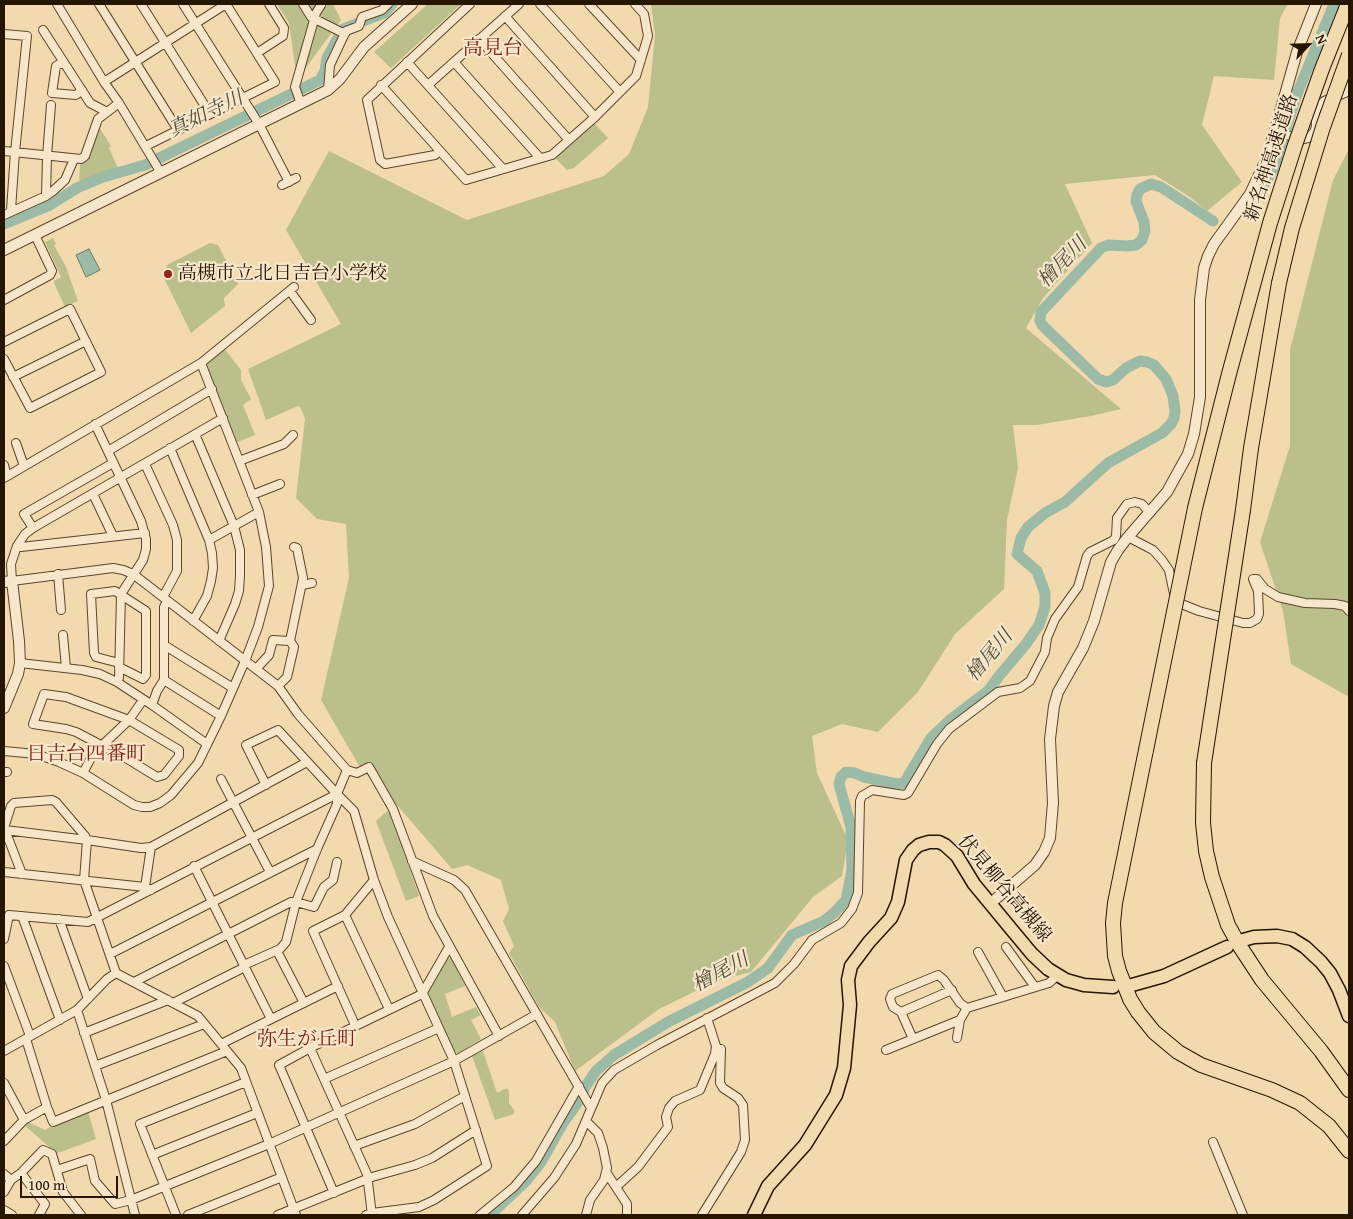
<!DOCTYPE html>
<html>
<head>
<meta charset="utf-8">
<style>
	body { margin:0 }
	#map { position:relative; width:1353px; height:1219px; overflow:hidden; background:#f3d9ae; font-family:"Gentium Book Plus",serif }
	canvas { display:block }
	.frame { position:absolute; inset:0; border:5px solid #261500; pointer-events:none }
	.north { position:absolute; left:1283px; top:20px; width:50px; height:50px; -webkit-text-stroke:4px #f7e6ca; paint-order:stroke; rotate:66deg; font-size:14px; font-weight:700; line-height:20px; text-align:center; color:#261500 }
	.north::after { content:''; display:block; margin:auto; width:18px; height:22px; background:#261500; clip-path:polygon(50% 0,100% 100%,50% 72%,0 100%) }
	.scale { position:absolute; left:20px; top:1176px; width:98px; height:22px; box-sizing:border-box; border:2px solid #261500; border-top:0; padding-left:6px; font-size:15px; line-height:18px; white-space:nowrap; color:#261500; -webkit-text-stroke:4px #f7e6ca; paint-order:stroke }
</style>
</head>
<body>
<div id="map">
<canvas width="1353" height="1219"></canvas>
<div class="frame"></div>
<div class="north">N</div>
<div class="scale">100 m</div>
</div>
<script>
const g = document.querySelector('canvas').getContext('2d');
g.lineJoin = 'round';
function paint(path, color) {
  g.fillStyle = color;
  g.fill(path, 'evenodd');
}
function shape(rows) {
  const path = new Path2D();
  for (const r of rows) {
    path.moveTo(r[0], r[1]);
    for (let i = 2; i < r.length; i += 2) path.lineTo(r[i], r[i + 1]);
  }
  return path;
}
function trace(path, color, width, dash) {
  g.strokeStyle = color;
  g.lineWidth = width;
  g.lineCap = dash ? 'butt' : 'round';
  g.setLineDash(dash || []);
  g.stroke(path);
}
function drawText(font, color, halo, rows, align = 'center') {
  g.font = font + ' "Gentium Book Plus","Noto Serif JP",serif';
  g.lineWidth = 4.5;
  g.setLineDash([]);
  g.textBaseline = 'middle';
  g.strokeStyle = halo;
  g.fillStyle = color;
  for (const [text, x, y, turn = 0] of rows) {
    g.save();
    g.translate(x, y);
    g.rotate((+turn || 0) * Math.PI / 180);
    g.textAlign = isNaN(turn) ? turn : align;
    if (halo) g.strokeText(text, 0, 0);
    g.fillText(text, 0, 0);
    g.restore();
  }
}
paint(shape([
	[277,4,333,4,341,20,297,80,289,23],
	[428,4,461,4,391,68,374,52],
	[651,4,1288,4,1280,18,1274,80,1214,76,1202,125,1242,182,1207,211,1190,197,1155,175,1065,184,1092,243,1043,298,1026,328,1121,409,1091,416,1037,425,1013,425,1018,468,1007,520,1004,589,955,634,918,692,878,732,842,724,812,736,817,773,848,840,842,876,813,897,751,972,716,981,659,1009,575,1071,555,1022,539,1007,509,953,514,946,503,921,509,909,501,880,467,865,452,869,398,806,361,769,321,700,349,578,346,524,317,519,296,498,305,419,301,408,298,406,266,420,248,369,341,324,286,230,329,151,467,220,604,176,629,154,648,107,655,35],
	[594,123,608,138,574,168,567,170,555,158],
	[99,127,111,146,109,148,118,168,79,184,80,164,86,161],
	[1349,149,1349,697,1291,664,1283,611,1260,542,1290,446,1290,350,1333,180],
	[53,238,56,244,54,245,66,267,78,301,65,307,54,283,54,281,61,277,45,242],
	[210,243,218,245,238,284,224,298,225,306,191,333,164,278,167,265],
	[223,347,241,370,241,380,251,399,243,405,255,435,235,443,205,364],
	[387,811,390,811,419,896,406,901,376,821],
	[447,958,451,958,465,986,445,994,452,1017,476,1007,481,1015,471,1020,481,1039,458,1053,454,1052,428,996,428,993],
	[483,1051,497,1093,507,1088,509,1091,509,1103,514,1110,514,1114,495,1120,472,1056],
	[88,1111,96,1139,58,1153,54,1151,24,1125,28,1122,45,1130,53,1125]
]), '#babf8b');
const water = shape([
	[89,249,100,270,86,277,76,255,89,249]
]);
paint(water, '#9cbba6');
trace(water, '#6d7964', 1);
trace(shape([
	[1250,210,1273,169,1297,94,1334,4],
	[4,224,48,206,77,188,103,177,145,165,320,80,325,71,327,58,343,29,384,13,392,4],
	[490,1215,526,1181,541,1162,563,1123,580,1099,585,1087,596,1071,614,1055,668,1022,748,982,768,968,792,935,824,921,835,912,846,900,852,870,851,827,839,784,841,777,846,772,855,773,864,777,897,784,904,783,931,738,951,719,989,690,999,676,1026,644,1039,625,1045,607,1045,593,1037,571,1017,554,1021,538,1028,527,1045,513,1065,502,1108,463,1162,433,1171,424,1174,418,1175,411,1173,396,1166,379,1154,365,1147,362,1140,361,1126,368,1113,380,1106,382,1098,379,1042,325,1040,320,1041,312,1101,248,1108,245,1127,246,1136,245,1142,240,1145,231,1144,222,1136,201,1137,195,1140,189,1151,184,1161,187,1213,221]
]), '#9cbba6', 11);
const minor = shape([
	[57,4,104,82,119,103,161,173],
	[99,4,178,130],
	[141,4,210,114],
	[183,4,259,124,289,182],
	[303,4,311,17,345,34],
	[540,4,620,92],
	[589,4,641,60],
	[505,16,595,117],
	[43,30,90,103,107,112],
	[4,34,27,36,15,152,11,210],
	[479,39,569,140],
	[257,53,283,36,284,28,269,4],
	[63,62,56,66,52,93,76,95,82,90],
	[407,62,503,169],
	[454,62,540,158],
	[104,82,226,4],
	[381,85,466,180,552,155,595,117,636,76,648,36,644,14,635,4],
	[428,85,519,4],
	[328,90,330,65,346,31,359,26,362,17,382,10,388,4],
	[301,104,295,87,316,13,321,5],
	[1275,130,1299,140,1308,138,1314,132,1316,127,1315,114,1317,108,1324,101,1345,93,1349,82],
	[146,146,275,82,226,4],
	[4,151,81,159,85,156,98,119,119,103],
	[440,151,435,155,385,164,380,160,367,100,470,4],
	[282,185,296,178],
	[46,196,53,191,65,180,74,159],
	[4,215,46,196,47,156,51,105],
	[290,291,311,320],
	[4,300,50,275,52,271,35,235],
	[4,342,70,309,101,372,30,408,4,359],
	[13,377,86,341],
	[223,418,33,528,25,534,17,546,11,564,12,581,113,568,123,570,133,574,278,686,298,714,347,770,337,794,337,804,317,849,296,902,286,942,280,949,244,965],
	[95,424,141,521,146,539,146,549,143,560,121,594,119,678,117,682],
	[195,434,234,526,240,550,240,575,239,591,235,604,219,641],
	[16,443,24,466],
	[170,448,209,540,212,553,213,568,211,581,207,596,193,621],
	[108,451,212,389],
	[239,461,284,444,293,435],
	[145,464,173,525,177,540,177,571,163,597],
	[4,465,7,476],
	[4,478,201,363,294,287],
	[93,494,113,536],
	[252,495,280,484],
	[33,528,24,514,113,463],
	[1128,537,1153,550,1162,560,1169,570,1174,594,1179,603,1199,611,1243,623,1250,623,1257,619,1259,614,1258,591,1253,579,1257,579,1265,589,1278,597,1305,603,1335,604,1345,606,1349,611],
	[209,540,259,512],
	[17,546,21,547,145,533],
	[58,574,61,610],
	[302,585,312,583],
	[63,635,66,668],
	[164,645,233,688],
	[20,663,82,670,100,674,117,682,152,705,207,744],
	[119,667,143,679,146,675,146,611,115,591,91,594,94,653,96,657,119,663],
	[256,669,269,655,273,640,290,641],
	[164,680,221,716],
	[278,686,287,677,294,647,290,641,303,578,297,548,294,547],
	[44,694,66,697,129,720,179,750,179,756,164,775,157,777,126,758,76,732,66,729,33,724,44,694],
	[152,705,157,691,164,680,164,607,167,601],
	[4,751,36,754,59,762,83,773,134,805,142,807,150,807,160,803,171,795,198,763,221,716,245,661,258,627,269,586,266,547,259,512,201,363],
	[347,770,357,773,369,767,393,809,433,916,499,1036],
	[4,772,7,772],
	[83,773,93,754,129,720,143,700],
	[221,779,270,872],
	[266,785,246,745,278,730,337,794,354,811,374,880,388,917,454,1061,487,1166,434,1200,419,1207,372,1213,366,1215],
	[5,830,4,828,11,806,14,803,52,800,56,802,85,836,87,840,84,880,116,973,198,1016,241,1068,296,1215],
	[412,861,454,880,465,890,591,1108],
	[194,866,271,1019],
	[4,872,145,887,151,890],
	[22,874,5,830,87,840,141,848,151,847,307,762],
	[145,887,151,847],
	[345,915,389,1009],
	[22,916,60,1020],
	[59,919,88,999],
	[4,939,9,915,88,922,337,794],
	[1006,947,1035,987],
	[277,951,304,1003],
	[978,952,1003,997],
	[110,954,317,849],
	[4,966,30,1036],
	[134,982,291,902,296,902,314,907,324,887,333,880,337,862],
	[173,1003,245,967],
	[77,1010,106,1100,135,1215],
	[901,1012,952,990],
	[355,1025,313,931,345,915,374,880],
	[84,1033,168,1000],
	[957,1038,960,1020,967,1008,1049,983,1058,975],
	[26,1039,47,1107,53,1122,227,1051],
	[913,1039,901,1012,893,1007,890,999,892,994,938,975,944,980,960,1003,967,1008],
	[221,1044,338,986],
	[310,1048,367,1174,372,1215],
	[886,1050,960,1020],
	[4,1051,77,1010,107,979,116,973],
	[95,1066,204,1024],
	[324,1079,439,1028],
	[4,1083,24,1120,4,1141],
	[24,1120,47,1107],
	[586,1121,598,1133,603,1148,607,1168,604,1180,590,1200,586,1215],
	[1213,1142,1243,1215],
	[354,1146,415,1124,465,1096],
	[152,1155,257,1113],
	[57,1170,90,1159,95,1181,115,1204,131,1200,269,1144,454,1061,537,1014],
	[606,1172,627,1204,627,1215],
	[21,1173,45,1204,39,1215],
	[4,1174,11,1180],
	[616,1187,638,1167,668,1127,666,1117,669,1108,675,1101,700,1090,715,1054,716,1046,707,1018],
	[4,1192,11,1180,21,1173,43,1150,52,1154,63,1192,81,1215],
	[334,1193,279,1065,310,1048,422,994,449,947],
	[4,1210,12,1215],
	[176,1215,140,1124,246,1082],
	[188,1215,282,1177],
	[278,1215,372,1177,415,1165,432,1158,476,1130],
	[480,1215,514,1187,536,1161,579,1086],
	[522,1215,554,1178,576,1144,602,1083,614,1070,657,1045,775,983,794,964,812,940,841,923,852,909,858,893,860,801,862,796,872,790,904,795,908,793,937,744,949,729,998,692,1020,688,1030,681,1045,652,1047,638,1055,619,1078,587,1087,556,1090,552,1114,540,1116,536,1117,518,1127,504,1135,502,1142,504,1150,513],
	[702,1215,741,1152,745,1140,743,1105,738,1098,723,1088,720,1083,721,1049,716,1049]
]);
const tertiary = shape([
	[4,250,328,90,340,79,364,47,412,4],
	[4,582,12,581,19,641,20,663,18,674,4,708],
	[991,903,1035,865,1044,852,1050,838,1053,803,1050,739,1054,706,1058,692,1083,648,1094,621,1111,562,1118,550,1128,537,1167,492,1188,454,1194,434,1200,397,1200,300,1204,268,1208,256,1214,244,1250,194,1267,158,1297,52,1316,4]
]);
const primary = shape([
	[1243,940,1254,937,1277,936,1292,939,1305,947,1321,962,1330,973,1339,990,1349,1016],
	[1132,985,1164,976,1227,947],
	[754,1215,768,1186,805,1145,836,1095,844,1068,850,1005,848,980,851,966,869,942,891,918,898,902,906,860,913,850,919,845,929,842,939,842,945,845,957,856,974,884,1012,930,1032,954,1048,969,1066,980,1084,985,1113,987]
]);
const motorway = shape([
	[1243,510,1251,448,1279,283],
	[1146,750,1115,903,1113,923,1115,956,1119,971,1130,999,1138,1012,1154,1032,1178,1052,1201,1065,1272,1090,1300,1103,1329,1126,1349,1151],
	[1204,763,1203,823,1206,851,1212,877,1228,925,1239,945,1262,980,1321,1051,1349,1090]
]);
trace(minor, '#59462c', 10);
trace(tertiary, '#59462c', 12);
trace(primary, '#261500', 15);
trace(motorway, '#261500', 16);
trace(minor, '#f7e6ca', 8);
trace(tertiary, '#f7e6ca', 10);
trace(primary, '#f3d9ae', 12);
trace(motorway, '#f3d9ae', 14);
const motorwayBridge = shape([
	[1279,283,1292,228,1323,127,1349,55],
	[1146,750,1195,508,1229,374,1270,223,1295,145,1322,69,1348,4],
	[1204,763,1243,510]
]);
trace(motorwayBridge, '#261500', 16, []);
trace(motorwayBridge, '#f3d9ae', 14);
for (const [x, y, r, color] of [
	[168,274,5,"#8f2418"]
]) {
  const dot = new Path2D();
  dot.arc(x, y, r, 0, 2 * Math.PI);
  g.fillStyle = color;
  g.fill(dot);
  trace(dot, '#f7e6ca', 2);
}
drawText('19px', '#261500', '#f7e6ca', [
	["新名神高速道路",1272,158,-72],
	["伏見柳谷高槻線",1004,889,50]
]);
drawText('19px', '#261500', '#f7e6ca', [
	["高槻市立北日吉台小学校",178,274]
], 'left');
drawText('20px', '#7a1f14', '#f7e6ca', [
	["高見台",493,49],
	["日吉台四番町",86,755],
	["弥生が丘町",307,1040]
]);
drawText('italic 20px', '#4f4f3a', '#f7e6ca', [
	["真如寺川",206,115,-26],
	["檜尾川",1063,263,-46],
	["檜尾川",990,656,-50],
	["檜尾川",721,973,-28]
]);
</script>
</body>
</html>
